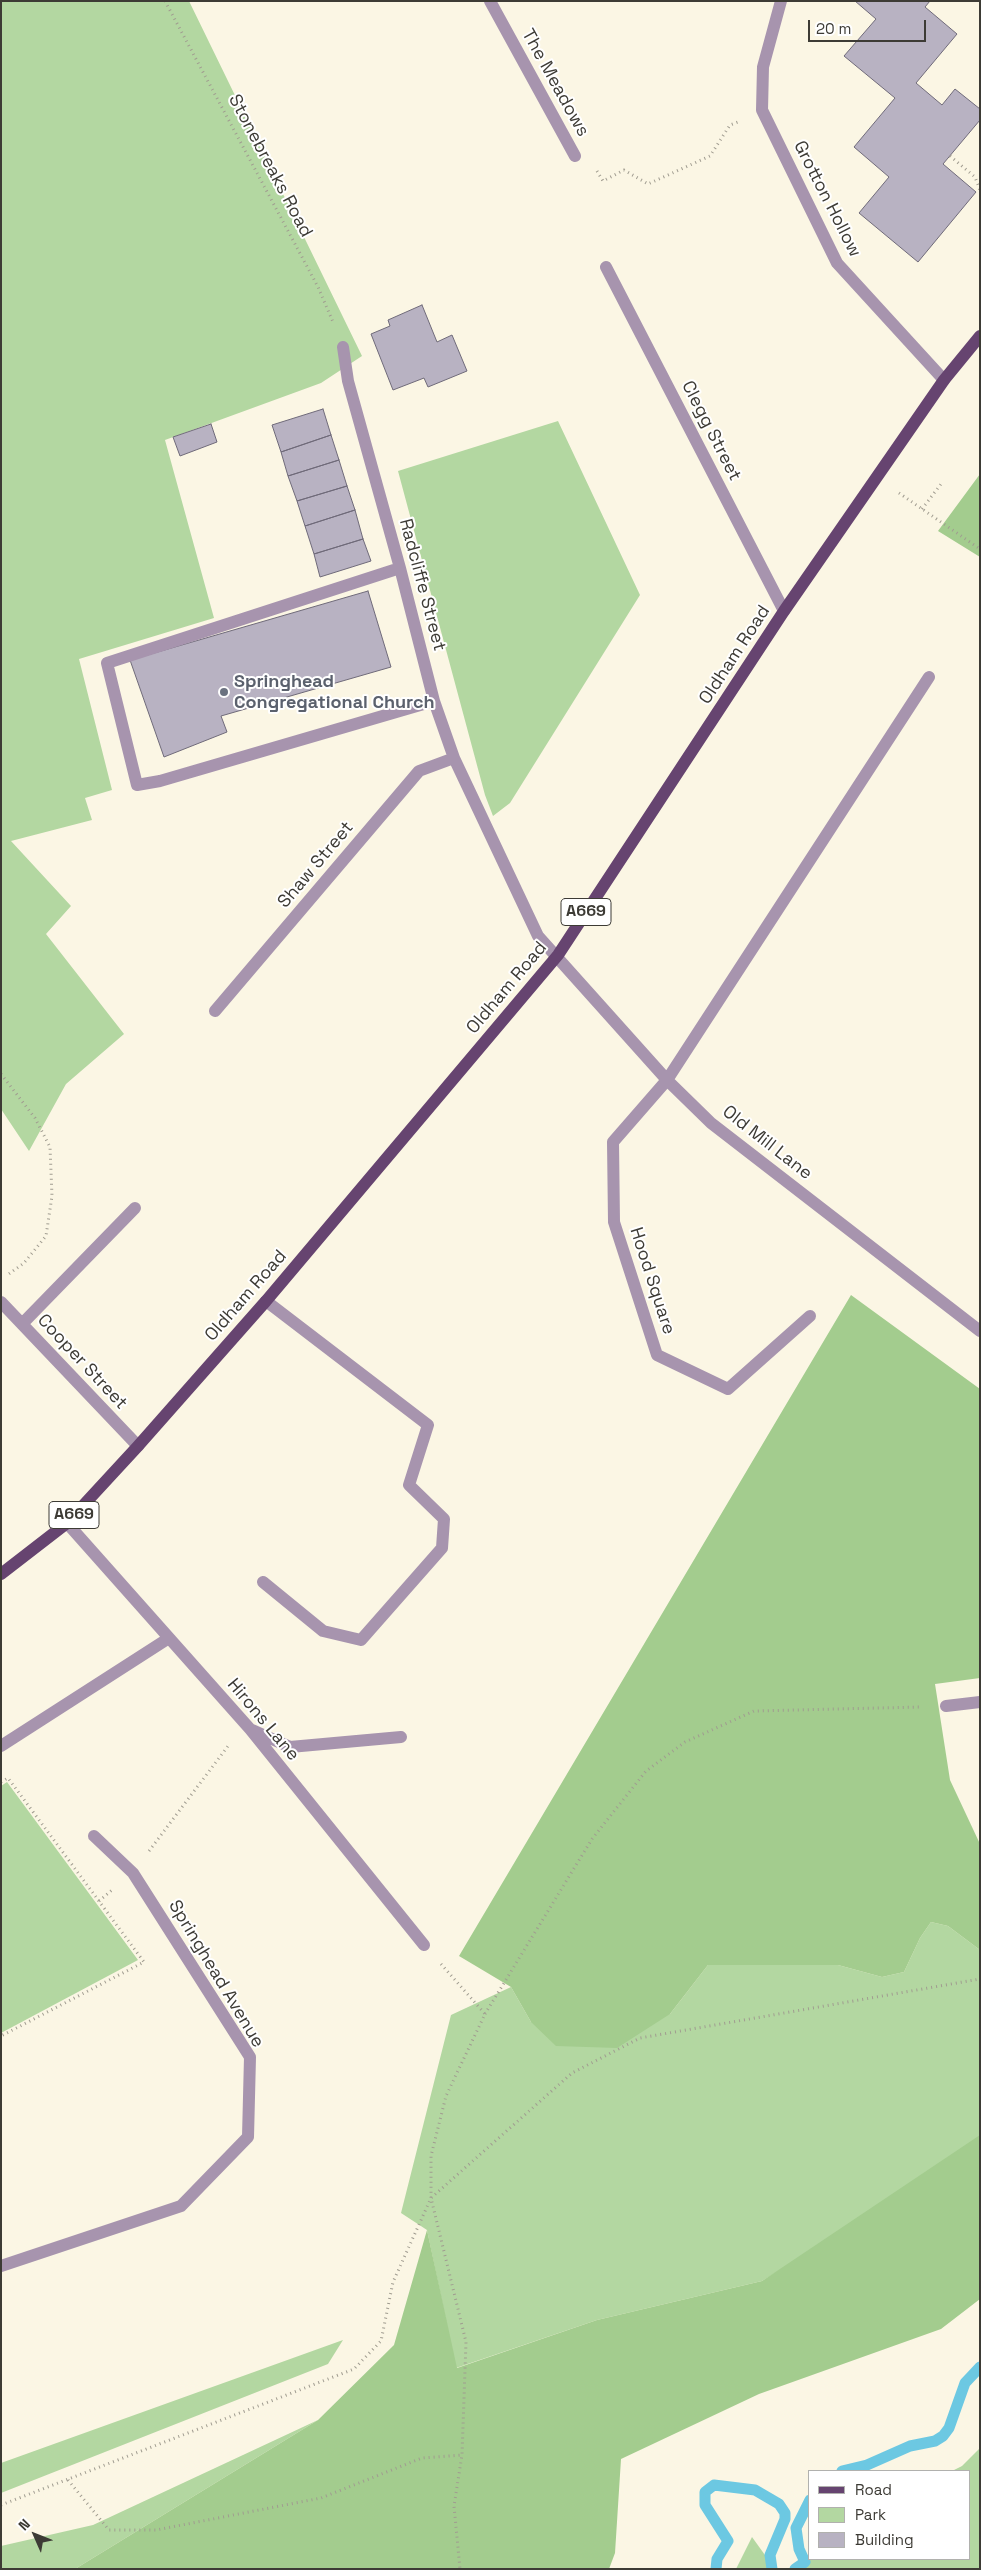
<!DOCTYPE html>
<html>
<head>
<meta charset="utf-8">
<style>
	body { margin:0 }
	#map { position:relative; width:981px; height:2570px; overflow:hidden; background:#fbf6e4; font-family:"Space Grotesk",sans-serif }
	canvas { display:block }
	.frame { position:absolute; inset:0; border:2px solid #3d3b35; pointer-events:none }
	.legend { position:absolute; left:808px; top:2470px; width:162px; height:90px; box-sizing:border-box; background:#fff; border:1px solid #b1b1ae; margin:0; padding:6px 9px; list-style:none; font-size:15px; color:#3d3b35 }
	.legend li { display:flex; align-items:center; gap:10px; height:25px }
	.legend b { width:25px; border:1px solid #b1b1ae }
	.north { position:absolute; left:10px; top:2510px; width:50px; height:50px; -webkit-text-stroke:4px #fff; paint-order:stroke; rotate:314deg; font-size:14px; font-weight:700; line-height:20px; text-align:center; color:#3d3b35 }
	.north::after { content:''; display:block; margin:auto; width:18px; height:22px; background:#3d3b35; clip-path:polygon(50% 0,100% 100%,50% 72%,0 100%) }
	.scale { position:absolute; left:808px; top:20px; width:118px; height:22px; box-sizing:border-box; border:2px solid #3d3b35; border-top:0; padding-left:6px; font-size:15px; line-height:18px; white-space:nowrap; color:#3d3b35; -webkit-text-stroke:4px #fff; paint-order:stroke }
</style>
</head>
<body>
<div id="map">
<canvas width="981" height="2570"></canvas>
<div class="frame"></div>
<ul class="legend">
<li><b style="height:6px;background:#664470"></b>Road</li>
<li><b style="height:14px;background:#b3d7a1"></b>Park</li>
<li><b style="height:14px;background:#b8b2c2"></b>Building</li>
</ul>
<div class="north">N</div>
<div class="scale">20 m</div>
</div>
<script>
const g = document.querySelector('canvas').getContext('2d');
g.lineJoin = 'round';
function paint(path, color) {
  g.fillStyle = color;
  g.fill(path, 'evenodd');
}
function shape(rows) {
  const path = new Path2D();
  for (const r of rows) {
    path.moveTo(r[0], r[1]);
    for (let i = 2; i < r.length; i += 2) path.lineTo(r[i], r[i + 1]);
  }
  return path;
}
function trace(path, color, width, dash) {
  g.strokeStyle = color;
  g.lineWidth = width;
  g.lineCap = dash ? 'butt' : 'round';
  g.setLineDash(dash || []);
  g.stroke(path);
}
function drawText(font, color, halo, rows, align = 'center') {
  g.font = font + ' "Space Grotesk",sans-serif';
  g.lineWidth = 4;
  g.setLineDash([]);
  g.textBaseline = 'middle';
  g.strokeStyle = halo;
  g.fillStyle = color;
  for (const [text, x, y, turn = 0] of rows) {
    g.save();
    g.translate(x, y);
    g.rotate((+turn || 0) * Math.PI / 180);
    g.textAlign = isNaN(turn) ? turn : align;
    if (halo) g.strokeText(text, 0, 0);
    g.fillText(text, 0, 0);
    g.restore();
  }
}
paint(shape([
	[1,1,189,1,362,356,321,383,165,440,214,618,79,659,112,790,85,798,92,820,11,841,71,906,46,934,124,1034,66,1084,29,1151,1,1109],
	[558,421,640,595,510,803,493,816,485,795,398,471],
	[7,1782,138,1960,1,2033,1,1786],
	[931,1922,948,1926,980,1950,980,2147,762,2281,597,2320,456,2368,427,2230,401,2213,451,2015,511,1987,531,2022,670,2014,708,1965,838,1965,882,1977,904,1972,920,1938],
	[343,2340,328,2364,1,2493,1,2463],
	[318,2420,75,2569,1,2569,1,2546,93,2525],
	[980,2448,980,2569,801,2569,811,2559,970,2559,970,2471,952,2471,962,2466],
	[752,2537,775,2569,736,2569]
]), '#b3d7a1');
paint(shape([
	[980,474,980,557,938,531],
	[851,1295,980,1389,980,1678,935,1684,950,1780,980,1844,980,1950,948,1926,931,1922,920,1938,904,1972,882,1977,838,1965,708,1965,670,2014,617,2048,556,2046,531,2022,511,1987,459,1956],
	[980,2135,980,2299,941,2329,759,2394,621,2459,615,2553,609,2569,75,2569,318,2420,394,2345,427,2230,457,2368,597,2320,762,2281]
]), '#a3cc8e');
trace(shape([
	[842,2471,867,2465,910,2446,935,2441,943,2436,949,2428,965,2383,980,2367],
	[716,2569,717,2559,728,2541,705,2505,705,2492,714,2485,755,2490,779,2504,785,2513,785,2519,770,2555,772,2569],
	[795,2569,805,2562,799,2549,796,2528,810,2500]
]), '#6cc8e2', 11);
const building = shape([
	[855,1,930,1,925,7,957,34,916,83,942,105,955,89,980,109,980,120,943,164,976,192,918,262,859,213,889,177,854,147,895,98,844,56,876,19,855,1],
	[422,305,437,342,452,335,467,371,428,387,424,378,393,390,371,334,390,326,388,320,422,305],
	[323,409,331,435,281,452,272,425,323,409],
	[211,424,217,442,180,456,173,437,211,424],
	[331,435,339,460,288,476,281,452,331,435],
	[339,460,347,486,297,501,288,476,339,460],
	[347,486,355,510,305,526,297,501,347,486],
	[355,510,363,539,314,554,305,526,355,510],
	[363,539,371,561,320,577,314,554,363,539],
	[368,591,391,667,221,716,227,732,164,757,130,660,368,591]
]);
paint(building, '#b8b2c2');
trace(building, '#6f6a79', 1);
trace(shape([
	[165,1,318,287,333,322],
	[950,156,975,177,980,190],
	[597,171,603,181,624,170,648,184,710,156,730,125,738,122],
	[899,493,980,549],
	[922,509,941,484],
	[1,1074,35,1118,50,1147,52,1196,46,1236,24,1263,6,1276],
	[1,1782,8,1778,144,1962,1,2036],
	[149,1851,228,1746],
	[99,1901,112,1890],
	[441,1964,485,2014,446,2096,431,2156,431,2198,466,2342,462,2455,454,2506,460,2569],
	[485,2014,592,1839,646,1771,685,1742,754,1711,920,1707],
	[68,2480,109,2530,156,2530,321,2498,422,2458,462,2455],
	[1,2505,354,2369,381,2341,393,2282,431,2198,572,2073,640,2038,980,1979]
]), '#a09c90', 3, [1, 4]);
trace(shape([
	[490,1,575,156],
	[781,1,763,67,762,110,837,263,944,380],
	[606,267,784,611],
	[343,347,348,381,400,568,434,701,454,758,538,936,667,1080,711,1123,980,1331],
	[400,568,107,663,137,785,160,781,434,701],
	[215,1011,419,771,454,758],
	[1,1302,138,1446],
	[810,1316,728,1389,657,1355,614,1222,613,1142,667,1080,929,677],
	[22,1324,135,1208],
	[67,1523,250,1729,424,1945],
	[263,1582,323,1631,361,1640,442,1548,444,1519,409,1485,428,1425,266,1301],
	[946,1706,980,1702],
	[252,1730,290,1747,401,1737],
	[1,1746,169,1638],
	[1,2266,181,2206,248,2137,250,2057,133,1873,94,1836]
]), '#a794ae', 12);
trace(shape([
	[1,1574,67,1523,138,1446,266,1301,558,955,784,611,944,380,980,336]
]), '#664470', 12);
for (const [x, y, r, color] of [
	[224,692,5,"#6b7280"]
]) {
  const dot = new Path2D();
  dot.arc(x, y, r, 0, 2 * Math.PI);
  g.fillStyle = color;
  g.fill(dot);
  trace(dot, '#fff', 2);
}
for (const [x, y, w] of [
	[586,912,50],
	[74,1515,50]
]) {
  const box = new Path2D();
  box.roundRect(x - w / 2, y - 13.5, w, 27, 4);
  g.fillStyle = '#fff';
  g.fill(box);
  trace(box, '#3d3b35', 1);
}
drawText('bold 16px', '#3d3b35', null, [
	["A669",586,912],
	["A669",74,1515]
]);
drawText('18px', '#3d3b35', '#fff', [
	["The Meadows",555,83,61],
	["Stonebreaks Road",270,166,62],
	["Grotton Hollow",827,199,63],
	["Clegg Street",711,431,63],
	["Radcliffe Street",422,585,75],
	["Oldham Road",735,655,-57],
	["Shaw Street",316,865,-50],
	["Oldham Road",507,988,-50],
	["Old Mill Lane",767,1143,38],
	["Hood Square",652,1281,72],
	["Oldham Road",246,1296,-49],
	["Cooper Street",82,1362,47],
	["Hirons Lane",263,1720,50],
	["Springhead Avenue",216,1974,59]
]);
drawText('bold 18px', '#5b616d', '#fff', [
	["Springhead",234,682],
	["Congregational Church",234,703]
], 'left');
</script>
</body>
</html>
